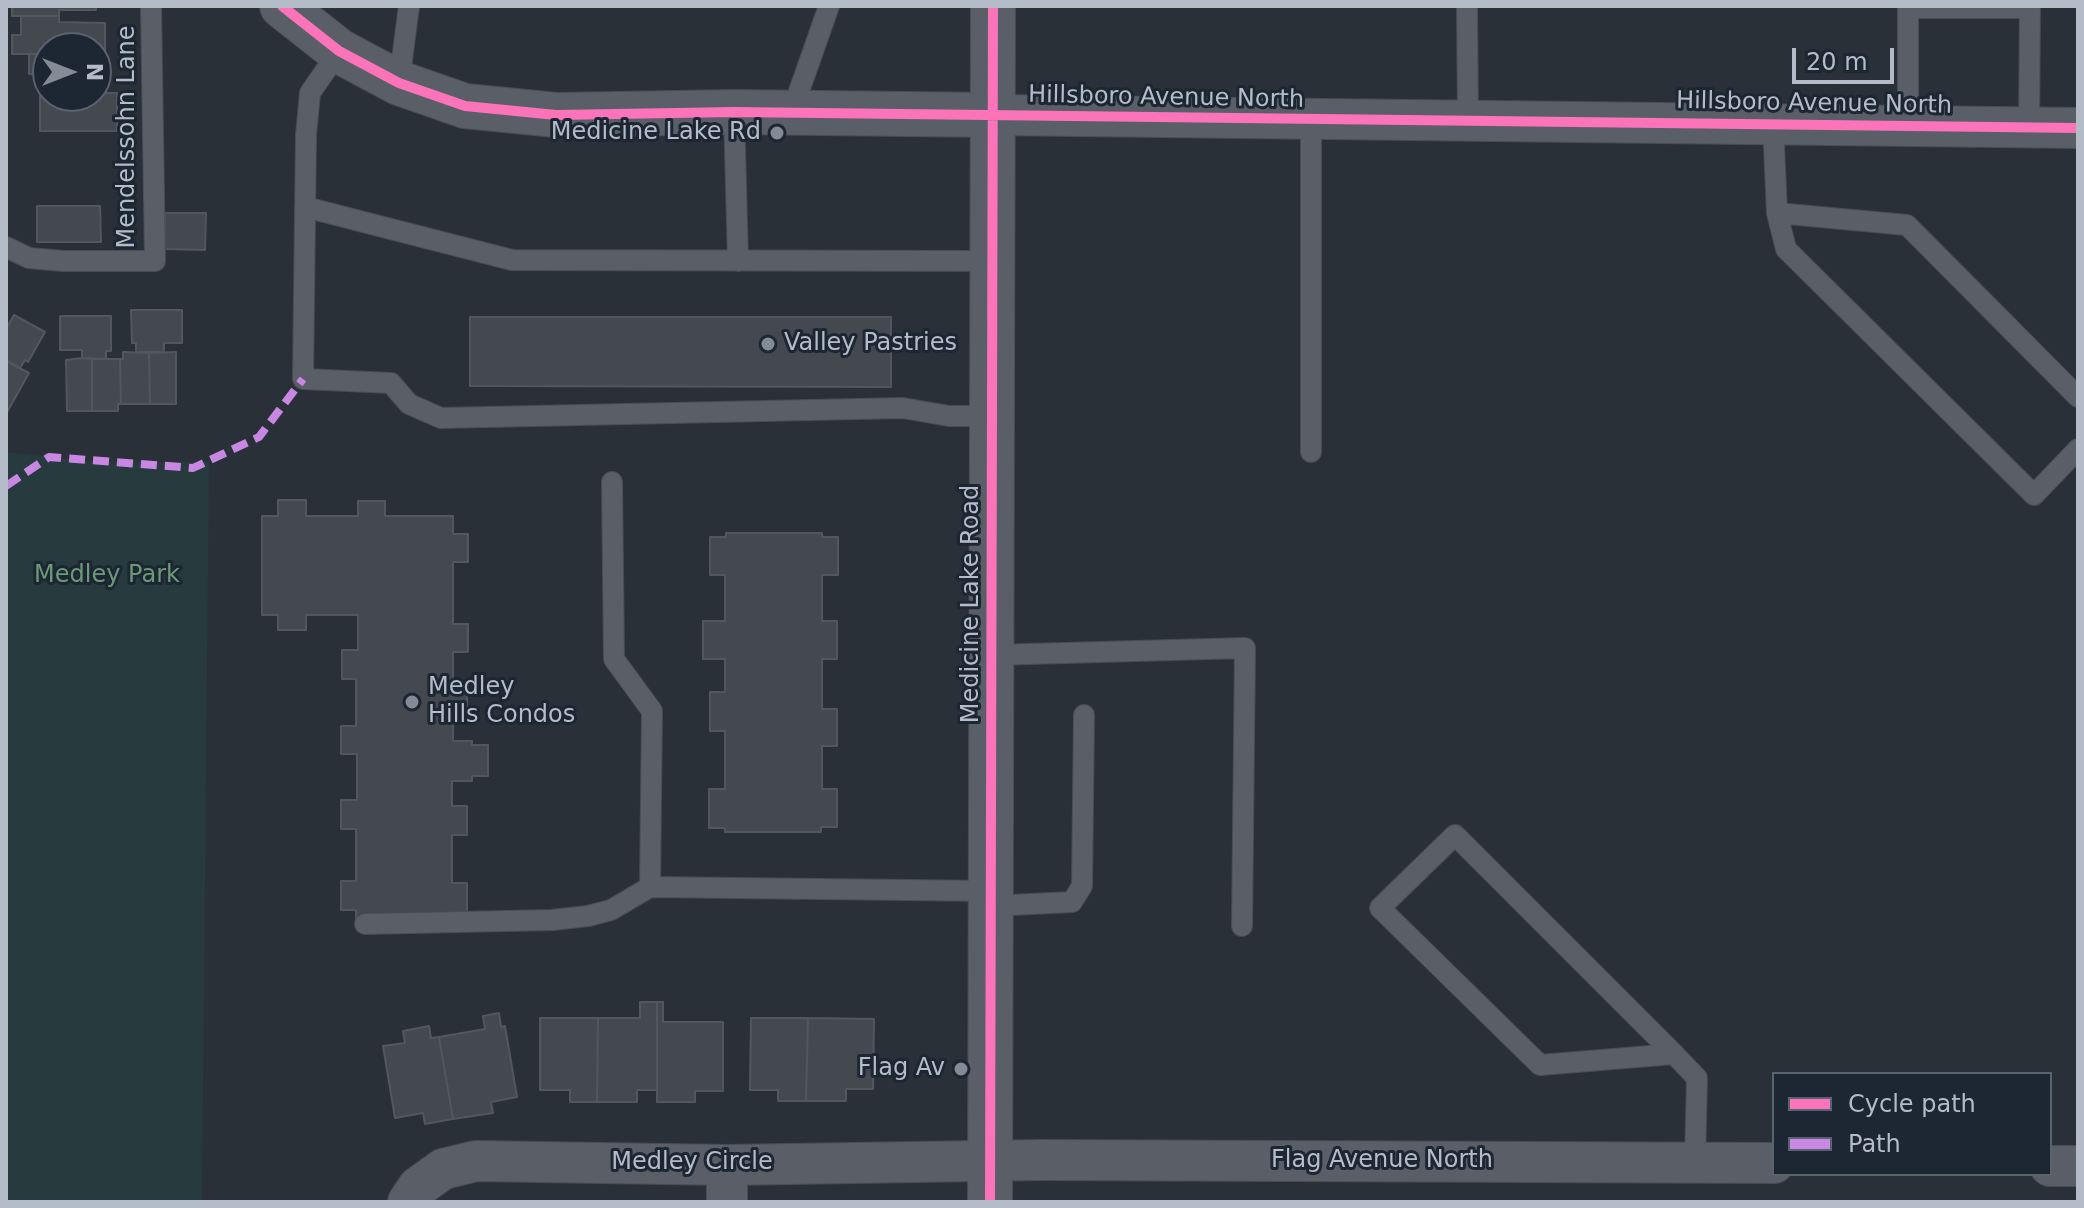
<!DOCTYPE html>
<html>
<head>
<meta charset="utf-8">
<style>
	body { margin:0 }
	#map { position:relative; width:2084px; height:1208px; overflow:hidden; background:#2a3038; font-family:"DejaVu Sans",sans-serif }
	canvas { display:block }
	.frame { position:absolute; inset:0; border:8px solid #b4bcc9; pointer-events:none }
	.legend { position:absolute; left:1772px; top:1072px; width:280px; height:104px; box-sizing:border-box; background:#1d2633; border:2px solid #59626f; margin:0; padding:10px 14px; list-style:none; font-size:24px; color:#b4bcc9 }
	.legend li { display:flex; align-items:center; gap:16px; height:40px }
	.legend b { width:40px; border:2px solid #59626f }
	.north { position:absolute; left:32px; top:32px; width:80px; height:80px; box-sizing:border-box; background:#1d2633; border:2px solid #59626f; border-radius:50%; rotate:90deg; font-size:22px; font-weight:700; line-height:32px; text-align:center; color:#b4bcc9 }
	.north::after { content:''; display:block; margin:auto; width:28px; height:36px; background:#848b96; clip-path:polygon(50% 0,100% 100%,50% 72%,0 100%) }
	.scale { position:absolute; left:1792px; top:48px; width:102px; height:36px; box-sizing:border-box; border:4px solid #b4bcc9; border-top:0; padding-left:10px; font-size:24px; line-height:28px; white-space:nowrap; color:#b4bcc9; -webkit-text-stroke:6px #1d2633; paint-order:stroke }
</style>
</head>
<body>
<div id="map">
<canvas width="2084" height="1208"></canvas>
<div class="frame"></div>
<ul class="legend">
<li><b style="height:10px;background:#fb73b8"></b>Cycle path</li>
<li><b style="height:10px;background:#c787e3"></b>Path</li>
</ul>
<div class="north">N</div>
<div class="scale">20 m</div>
</div>
<script>
const g = document.querySelector('canvas').getContext('2d');
g.lineJoin = 'round';
function paint(path, color) {
  g.fillStyle = color;
  g.fill(path, 'evenodd');
}
function shape(rows) {
  const path = new Path2D();
  for (const r of rows) {
    path.moveTo(r[0], r[1]);
    for (let i = 2; i < r.length; i += 2) path.lineTo(r[i], r[i + 1]);
  }
  return path;
}
function trace(path, color, width, dash) {
  g.strokeStyle = color;
  g.lineWidth = width;
  g.lineCap = dash ? 'butt' : 'round';
  g.setLineDash(dash || []);
  g.stroke(path);
}
function drawText(font, color, halo, rows, align = 'center') {
  g.font = font + ' "DejaVu Sans",sans-serif';
  g.lineWidth = 6;
  g.setLineDash([]);
  g.textBaseline = 'middle';
  g.strokeStyle = halo;
  g.fillStyle = color;
  for (const [text, x, y, turn = 0] of rows) {
    g.save();
    g.translate(x, y);
    g.rotate((+turn || 0) * Math.PI / 180);
    g.textAlign = isNaN(turn) ? turn : align;
    if (halo) g.strokeText(text, 0, 0);
    g.fillText(text, 0, 0);
    g.restore();
  }
}
paint(shape([
	[6,452,88,461,209,462,202,1202,6,1202]
]), '#273a3e');
const building = shape([
	[12,6,96,6,96,10,59,10,59,16,12,16,12,6],
	[21,16,59,16,59,22,105,23,105,54,96,54,96,48,48,48,48,54,12,54,12,35,21,35,21,16],
	[29,54,48,54,48,93,40,93,40,74,29,74,29,54],
	[96,54,105,54,105,93,96,93,96,54],
	[40,93,48,93,48,96,96,96,96,93,117,93,117,131,40,131,40,93],
	[37,206,100,206,101,242,37,242,37,206],
	[165,213,206,213,205,250,165,249,165,213],
	[131,310,182,310,182,343,164,343,164,352,136,352,136,343,132,343,131,310],
	[14,315,45,332,28,362,25,360,20,368,6,360,6,329,14,315],
	[60,316,111,316,111,351,106,351,106,359,82,358,82,350,60,350,60,316],
	[470,317,891,317,891,387,470,386,470,317],
	[123,352,149,353,150,404,121,404,120,359,123,359,123,352],
	[176,352,176,404,150,404,149,353,176,352],
	[82,358,92,359,92,411,67,411,66,360,82,358],
	[92,359,120,359,121,404,118,404,118,411,92,411,92,359],
	[6,361,29,373,6,414,6,361],
	[278,500,306,500,306,516,358,516,358,501,385,501,385,516,453,516,453,534,468,534,468,562,453,562,453,624,468,624,468,652,453,652,453,688,467,688,467,716,453,716,453,741,472,741,472,745,488,745,488,776,472,776,472,781,452,781,452,806,467,806,467,835,452,835,452,883,467,883,467,912,451,912,451,927,356,927,356,910,341,910,341,881,356,881,356,829,341,829,341,800,357,800,357,754,341,754,341,726,356,726,356,679,342,679,342,650,358,650,358,615,306,615,306,630,278,630,278,615,262,615,262,516,278,516,278,500],
	[726,533,822,533,822,537,838,537,838,575,822,575,822,621,837,621,837,659,822,659,822,709,837,709,837,746,822,746,822,789,837,789,837,827,821,827,821,832,725,832,725,828,709,828,709,789,725,789,725,731,710,731,710,692,725,692,725,659,703,659,703,621,725,621,725,575,710,575,710,537,726,537,726,533],
	[640,1002,657,1002,657,1090,637,1090,637,1102,597,1102,598,1018,640,1018,640,1002],
	[657,1002,663,1002,663,1022,723,1022,723,1091,695,1091,695,1102,657,1102,657,1002],
	[499,1013,501,1027,505,1026,517,1097,491,1102,493,1113,453,1119,439,1037,485,1029,483,1016,499,1013],
	[540,1018,598,1018,597,1102,570,1102,570,1090,540,1090,540,1018],
	[751,1018,808,1018,806,1101,778,1101,778,1090,750,1090,751,1018],
	[808,1018,874,1019,873,1089,846,1089,846,1101,806,1101,808,1018],
	[429,1026,431,1038,439,1037,453,1119,425,1124,423,1113,395,1118,383,1046,405,1043,403,1031,429,1026]
]);
paint(building, '#444950');
trace(building, '#52575f', 2);
const service = shape([
	[1467,6,1468,122],
	[339,51,310,93,306,135,303,379,391,383,409,404,441,418,903,408,949,416,993,416],
	[399,83,409,6],
	[734,112,738,261],
	[791,114,829,6],
	[1311,120,1311,452],
	[1773,123,1777,213,1786,249,2034,495,2078,449],
	[1908,125,1908,8,2030,8],
	[2029,127,2030,6],
	[305,207,512,260,994,261],
	[1777,213,1907,225,2078,397],
	[6,247,29,258,63,261,155,261,151,6],
	[612,482,614,659,652,711,650,887,991,891],
	[992,655,1245,648,1242,926],
	[990,906,1072,902,1082,886,1084,715],
	[365,924,552,920,588,916,611,910,650,887],
	[1674,1054,1540,1065,1380,908,1455,835,1674,1054,1697,1078,1695,1163]
]);
const minor = shape([
	[993,115,2078,128],
	[727,1165,727,1202],
	[2050,1166,2078,1166],
	[408,1202,418,1187,443,1169,476,1161,727,1165,1041,1160,1774,1163]
]);
const tertiary = shape([
	[282,6,339,51,399,83,465,106,556,115,734,112,993,115],
	[990,1202,993,6]
]);
trace(service, '#484c53', 22);
trace(minor, '#484c53', 42);
trace(tertiary, '#484c53', 46);
trace(service, '#5a5e66', 20);
trace(minor, '#5a5e66', 40);
trace(tertiary, '#5a5e66', 44);
trace(shape([
	[6,486,49,457,193,468,259,437,303,379]
]), '#c787e3', 8, [16, 8]);
trace(shape([
	[282,6,339,51,399,83,465,106,556,115,734,112,2078,128],
	[990,1202,993,6]
]), '#fb73b8', 10);
for (const [x, y, r, color] of [
	[777,133,8,"#848b96"],
	[768,344,8,"#848b96"],
	[412,702,8,"#848b96"],
	[961,1069,8,"#848b96"]
]) {
  const dot = new Path2D();
  dot.arc(x, y, r, 0, 2 * Math.PI);
  g.fillStyle = color;
  g.fill(dot);
  trace(dot, '#1d2633', 3);
}
drawText('24px', '#b4bcc9', '#1d2633', [
	["Hillsboro Avenue North",1166,98,1],
	["Hillsboro Avenue North",1814,104,1],
	["Mendelssohn Lane",128,137,-90],
	["Medicine Lake Road",972,604,-90],
	["Flag Avenue North",1382,1161],
	["Medley Circle",692,1163]
]);
drawText('24px', '#b4bcc9', '#1d2633', [
	["Medicine Lake Rd",761,133],
	["Valley Pastries",784,344,"left"],
	["Medley",428,688,"left"],
	["Hills Condos",428,716,"left"],
	["Flag Av",945,1069]
], 'right');
drawText('24px', '#6b9a76', '#1d2633', [
	["Medley Park",107,576]
]);
</script>
</body>
</html>
